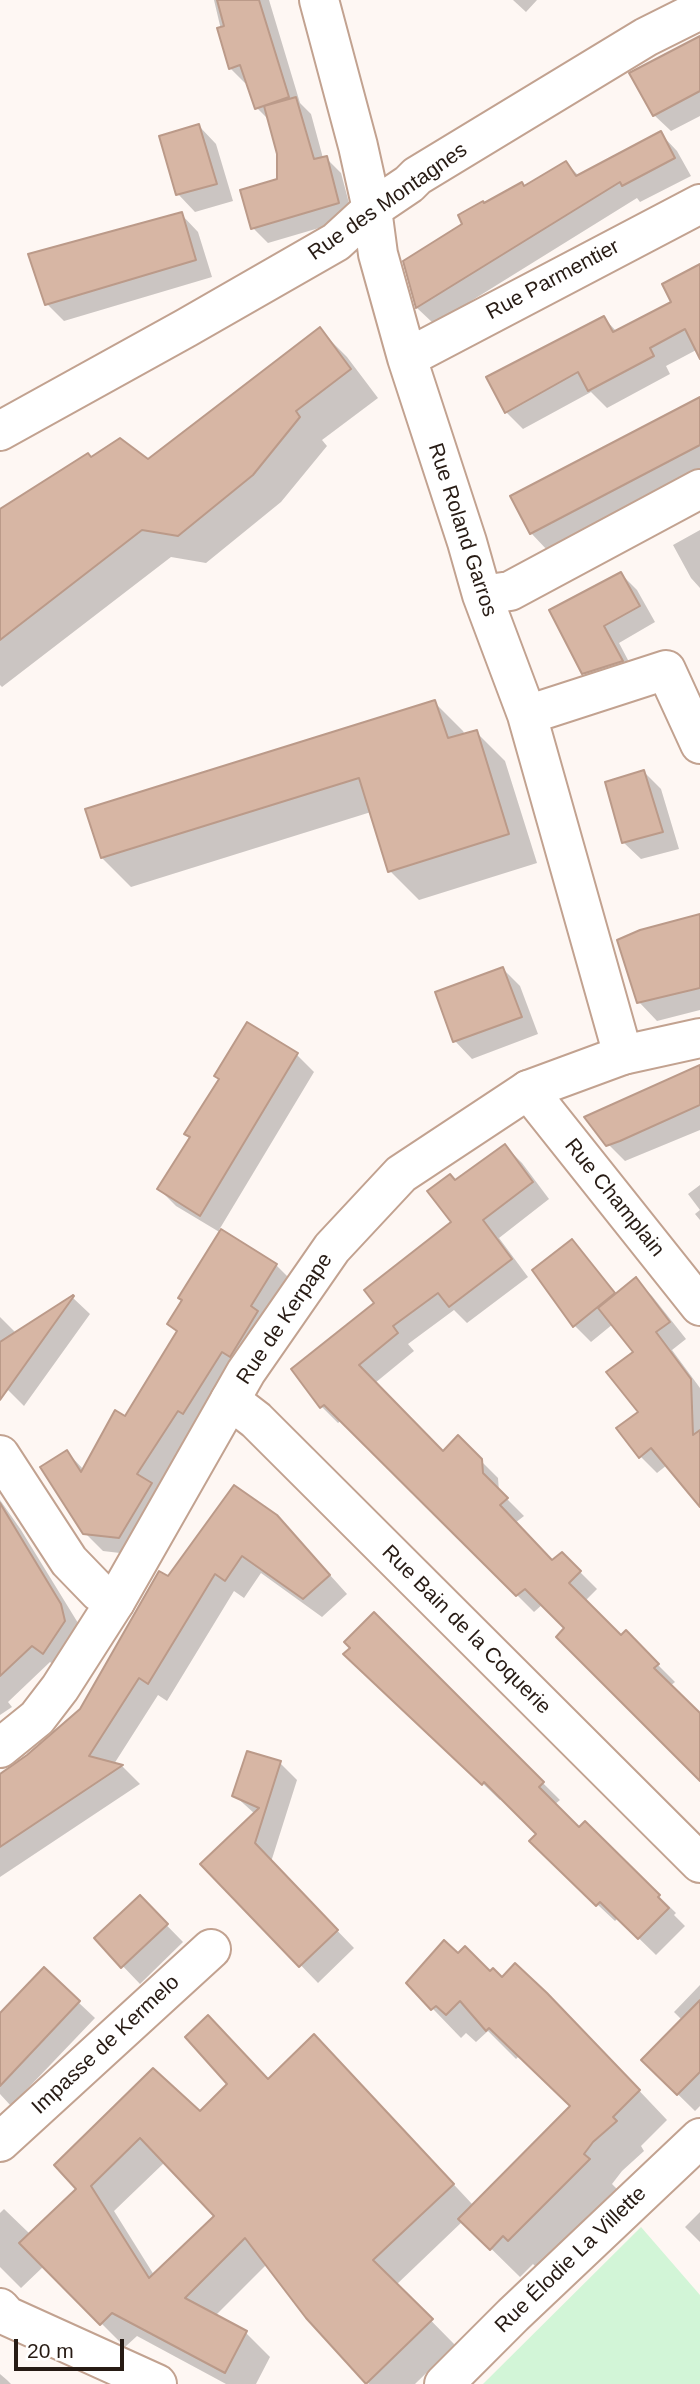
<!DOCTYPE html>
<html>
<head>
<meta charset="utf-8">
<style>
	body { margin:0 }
	#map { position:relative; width:700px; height:2384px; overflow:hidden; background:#fef7f3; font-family:Arial,sans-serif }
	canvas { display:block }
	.scale { position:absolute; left:14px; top:2339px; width:110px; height:32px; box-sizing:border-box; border:4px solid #271b14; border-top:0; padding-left:9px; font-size:21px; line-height:24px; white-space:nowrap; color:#271b14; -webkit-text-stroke:5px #fff; paint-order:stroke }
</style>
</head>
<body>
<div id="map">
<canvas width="700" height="2384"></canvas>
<div class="scale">20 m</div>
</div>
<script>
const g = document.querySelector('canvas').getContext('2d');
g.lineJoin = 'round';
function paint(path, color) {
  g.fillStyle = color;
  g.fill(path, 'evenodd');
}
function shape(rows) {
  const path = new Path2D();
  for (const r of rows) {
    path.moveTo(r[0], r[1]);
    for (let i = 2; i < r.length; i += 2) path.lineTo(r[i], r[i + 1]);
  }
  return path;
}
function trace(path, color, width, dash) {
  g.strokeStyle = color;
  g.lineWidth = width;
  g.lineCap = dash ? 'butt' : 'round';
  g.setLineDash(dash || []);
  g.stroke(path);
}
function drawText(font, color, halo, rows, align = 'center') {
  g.font = font + ' Arial,sans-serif';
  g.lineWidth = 7;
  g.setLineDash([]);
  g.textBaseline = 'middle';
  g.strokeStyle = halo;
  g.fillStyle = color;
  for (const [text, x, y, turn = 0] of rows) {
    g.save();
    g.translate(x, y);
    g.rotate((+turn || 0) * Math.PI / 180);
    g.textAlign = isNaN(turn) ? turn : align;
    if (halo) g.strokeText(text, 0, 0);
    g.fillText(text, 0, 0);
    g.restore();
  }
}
paint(shape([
	[641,2227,700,2295,700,2384,483,2384]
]), '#d2f5d7');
paint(shape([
	[214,0,269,0,300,103,311,114,323,158,326,158,341,173,353,218,268,243,253,228,279,180,279,154,270,121,257,108,248,82,245,83,230,68],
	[513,0,537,0,526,12],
	[700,39,700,116,671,131,654,115],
	[199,126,216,144,233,201,195,212,178,194],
	[660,133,677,151,691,176,640,202,637,198,434,324,417,308,405,261,566,163,579,176],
	[181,214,198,232,212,277,64,321,47,304],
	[700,266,700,348,666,366,670,374,607,408,591,392,523,429,506,412,604,318,617,332,674,303],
	[320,330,347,357,378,398,322,440,327,446,281,502,206,563,171,557,2,687,0,685,0,525,91,459,148,461],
	[700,398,700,470,548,551,531,533,513,497],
	[700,530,700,588,691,578,673,545],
	[621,574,637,590,655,622,619,643,637,677,599,689,583,673],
	[434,702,463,731,465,735,476,732,505,761,537,863,419,900,390,871,371,812,131,887,102,858],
	[644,772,661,789,679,849,641,859,623,842],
	[700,916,700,1010,657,1021,639,1002],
	[503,969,520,986,538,1034,472,1059,455,1041,438,993],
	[248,1024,297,1055,314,1072,219,1230,276,1265,294,1283,156,1490,169,1502,137,1555,103,1551,85,1533,67,1452,84,1470,126,1418,178,1333,169,1324,221,1233,176,1206,159,1189,191,1138,220,1080,216,1076],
	[700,1067,700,1130,625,1161,608,1144],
	[505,1146,522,1163,549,1199,499,1238,528,1277,467,1323,454,1310,408,1344,414,1351,375,1383,443,1453,458,1438,498,1478,499,1491,524,1516,515,1523,552,1562,562,1554,597,1589,585,1601,621,1637,626,1633,675,1682,670,1686,700,1716,700,1778,543,1604,534,1612,342,1420,338,1423,321,1406,377,1303,453,1223,456,1182],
	[700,1185,700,1210,688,1194],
	[700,1210,700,1220,695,1214],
	[572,1242,617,1294,636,1280,652,1296,686,1339,672,1350,700,1388,700,1503,667,1465,657,1473,640,1456,636,1352,613,1324,591,1342,575,1326],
	[72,1297,90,1314,24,1406,8,1390,0,1377,0,1317,16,1333],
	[0,1500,21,1530,78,1623,82,1639,61,1670,50,1662,8,1702,12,1707,0,1715],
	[295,1536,347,1594,322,1617,261,1573,244,1598,234,1591,167,1701,158,1695,114,1764,122,1766,140,1784,0,1877,0,1777,82,1710,169,1579],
	[374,1615,560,1800,554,1805,579,1829,585,1824,676,1913,674,1915,685,1926,656,1955,618,1918,615,1921,548,1858,538,1834,502,1797,500,1800,431,1734,429,1736,346,1654],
	[280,1763,297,1780,271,1862,354,1948,318,1983,203,1864,255,1814,234,1795],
	[140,1898,183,1942,140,1984,96,1938],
	[458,1955,576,2024,667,2120,641,2146,644,2151,622,2171,612,2184,617,2189,538,2269,533,2264,520,2277,463,2221,396,2285,455,2345,415,2384,369,2384,307,2317,267,2264,215,2316,246,2333,270,2357,256,2384,226,2384,137,2336,125,2347,44,2266,21,2288,0,2267,0,2213,4,2209,30,2234,79,2189,57,2165,200,2114,269,2080,338,2061,473,2205,572,2106,519,2056,516,2059,488,2031,476,2042,466,2033,461,2038,408,1983],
	[165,2162,217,2216,154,2275,114,2211],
	[44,1970,95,2018,11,2106,0,2094,0,2020],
	[700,1985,700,2106,695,2111,643,2060,682,2020,674,2012],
	[700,2212,700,2242,685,2227],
	[0,2374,7,2380,11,2384,0,2384]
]), '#0003');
const building = shape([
	[217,0,259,0,289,97,255,109,240,65,229,69,217,28,224,26,217,0],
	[700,36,700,91,653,116,629,73,700,36],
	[296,97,314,159,327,156,339,203,251,229,240,190,277,179,277,154,264,106,296,97],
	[199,124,217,184,176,195,159,136,199,124],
	[661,131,675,158,622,186,620,182,416,308,403,261,462,224,458,215,483,201,484,203,522,182,524,186,566,161,576,176,661,131],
	[182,212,196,260,45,305,28,254,182,212],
	[700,264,700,359,685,329,650,348,654,356,588,391,578,372,505,413,486,377,604,316,613,332,671,302,662,284,700,264],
	[320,327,351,369,296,411,300,417,253,475,178,536,142,530,0,640,0,509,88,453,91,457,120,438,148,459,320,327],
	[700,397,700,445,530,534,510,496,700,397],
	[621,572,640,606,604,626,623,661,582,674,549,610,621,572],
	[435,700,448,738,477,730,509,834,388,872,359,778,101,858,85,809,435,700],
	[644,770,663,832,622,843,605,782,644,770],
	[700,914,700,988,637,1003,617,940,640,930,700,914],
	[503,967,522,1017,453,1042,435,992,503,967],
	[247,1022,298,1053,200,1216,157,1189,190,1137,184,1134,219,1079,214,1076,247,1022],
	[700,1065,700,1105,620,1141,606,1146,584,1117,700,1065],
	[505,1144,533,1182,483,1220,512,1259,449,1307,438,1293,393,1326,398,1333,359,1365,443,1451,458,1435,482,1459,483,1473,508,1498,500,1505,552,1560,562,1552,581,1571,569,1583,621,1635,626,1630,659,1664,654,1668,700,1713,700,1781,556,1637,564,1628,525,1589,516,1596,324,1405,320,1408,291,1369,374,1303,364,1290,451,1222,427,1191,450,1174,455,1180,505,1144],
	[221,1229,277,1264,251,1306,258,1311,230,1357,222,1352,183,1414,178,1411,137,1474,152,1483,119,1538,83,1534,40,1467,67,1450,81,1472,115,1410,125,1416,177,1331,167,1324,182,1300,178,1298,221,1229],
	[572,1239,615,1293,573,1327,532,1270,572,1239],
	[636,1277,670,1322,656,1332,691,1379,693,1435,700,1430,700,1507,651,1448,639,1458,616,1428,638,1412,606,1372,633,1352,598,1308,636,1277],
	[73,1295,74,1296,0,1400,0,1342,73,1295],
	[234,1485,277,1515,330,1575,303,1599,242,1556,225,1581,215,1574,148,1684,139,1678,89,1756,123,1765,0,1847,0,1774,27,1755,80,1709,159,1571,168,1576,234,1485],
	[0,1503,61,1604,65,1621,43,1654,32,1646,0,1676,0,1503],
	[374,1612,544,1782,539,1787,579,1827,585,1821,660,1895,658,1897,669,1908,638,1939,600,1902,596,1906,529,1841,536,1834,484,1782,482,1785,343,1654,350,1648,344,1642,374,1612],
	[247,1751,281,1761,255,1843,338,1930,299,1967,200,1864,259,1808,232,1796,247,1751],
	[140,1895,168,1924,121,1968,94,1938,140,1895],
	[444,1940,458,1953,465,1946,490,1971,493,1968,502,1977,515,1963,547,1993,640,2090,613,2117,617,2121,593,2142,584,2154,590,2159,508,2241,503,2236,490,2250,458,2219,570,2106,489,2028,486,2031,460,2001,446,2015,436,2006,431,2010,406,1983,444,1940],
	[44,1967,80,2001,0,2086,0,2013,44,1967],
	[700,2000,700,2072,677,2095,641,2060,700,2000],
	[208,2015,268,2079,314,2034,454,2184,373,2260,433,2319,366,2384,306,2318,245,2238,185,2298,247,2331,225,2373,112,2313,100,2325,19,2243,76,2189,54,2165,153,2068,200,2111,227,2084,185,2037,208,2015],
	[140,2138,214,2216,149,2278,91,2186,140,2138]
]);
paint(building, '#d7b6a4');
trace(building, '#bb9a89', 2);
const minor = shape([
	[319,0,358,146,372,209,378,254,407,358,467,542,482,595,527,715,623,1055],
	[407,358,700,204],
	[0,431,186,328,336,242,372,209,409,184,417,176,646,37,700,10],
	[482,595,510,591,700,489],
	[527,715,666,670,700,744],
	[528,1090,700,1306],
	[230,1400,256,1420,700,1863],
	[0,1455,69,1561,99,1592,115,1602],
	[0,2142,211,1949],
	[0,2308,7,2316,157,2384],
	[444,2384,513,2315,700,2138]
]);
const tertiary = shape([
	[0,1748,37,1718,60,1688,115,1602,246,1372,332,1248,401,1174,528,1090,623,1055,700,1038]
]);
trace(minor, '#c2a290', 42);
trace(tertiary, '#c2a290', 42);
trace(minor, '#fff', 38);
trace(tertiary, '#fff', 38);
drawText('21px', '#271b14', '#fff', [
	["Rue des Montagnes",388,202,-35],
	["Rue Parmentier",553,280,-28],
	["Rue Roland Garros",462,530,72],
	["Rue Champlain",614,1198,51],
	["Rue de Kerpape",285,1319,-56],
	["Rue Bain de la Coquerie",466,1630,45],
	["Impasse de Kermelo",106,2045,-43],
	["Rue Élodie La Villette",571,2260,-44]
]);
</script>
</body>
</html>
